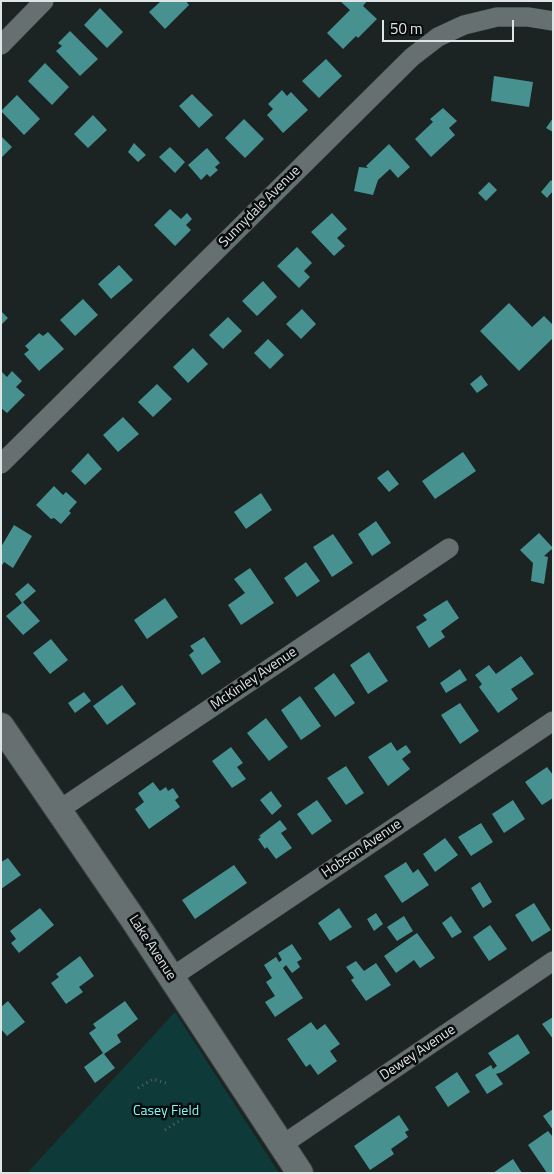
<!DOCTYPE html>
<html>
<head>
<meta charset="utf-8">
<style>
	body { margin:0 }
	#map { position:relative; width:554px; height:1174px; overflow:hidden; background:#1b2323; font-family:"Titillium Web",sans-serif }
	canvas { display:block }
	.frame { position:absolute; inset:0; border:2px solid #dfe4e4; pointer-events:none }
	.scale { position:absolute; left:382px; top:20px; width:132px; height:22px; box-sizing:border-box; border:2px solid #dfe4e4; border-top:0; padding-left:6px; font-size:15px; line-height:18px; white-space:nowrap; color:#dfe4e4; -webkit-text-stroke:4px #080c0c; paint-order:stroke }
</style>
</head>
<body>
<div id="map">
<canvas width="554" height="1174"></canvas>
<div class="frame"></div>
<div class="scale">50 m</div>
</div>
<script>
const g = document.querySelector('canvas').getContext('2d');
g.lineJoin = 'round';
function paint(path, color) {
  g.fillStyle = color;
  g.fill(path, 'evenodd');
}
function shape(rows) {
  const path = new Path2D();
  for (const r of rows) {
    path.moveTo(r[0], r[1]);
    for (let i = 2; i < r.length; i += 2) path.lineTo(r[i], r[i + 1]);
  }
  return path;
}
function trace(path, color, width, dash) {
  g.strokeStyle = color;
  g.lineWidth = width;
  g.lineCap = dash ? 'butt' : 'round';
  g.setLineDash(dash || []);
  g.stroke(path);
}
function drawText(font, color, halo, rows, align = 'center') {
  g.font = font + ' "Titillium Web",sans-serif';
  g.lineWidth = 5;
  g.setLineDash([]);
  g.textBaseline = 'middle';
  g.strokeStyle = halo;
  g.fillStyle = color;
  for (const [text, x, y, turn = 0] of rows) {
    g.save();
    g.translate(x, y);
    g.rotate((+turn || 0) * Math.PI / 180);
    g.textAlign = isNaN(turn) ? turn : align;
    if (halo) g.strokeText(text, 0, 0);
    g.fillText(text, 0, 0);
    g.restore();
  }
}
paint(shape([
	[175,1012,279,1173,27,1173]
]), '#0f3a3a');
paint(shape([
	[161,1,186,1,189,5,165,29,149,12],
	[340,1,367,1,363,6,377,19,358,38,356,36,343,49,327,33,350,10],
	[100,8,123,32,107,48,84,25],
	[70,31,98,59,80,76,56,51,62,46,58,43],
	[326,59,342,76,319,98,302,81],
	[45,63,69,87,52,105,28,81],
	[494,76,533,82,529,107,491,101],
	[282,90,287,96,291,92,308,110,283,133,267,115,273,109,268,104],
	[192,94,213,115,199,128,179,106],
	[17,95,40,119,24,135,1,111],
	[443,108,457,121,449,128,455,135,431,157,415,139,433,122,430,119],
	[93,115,107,130,88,148,74,134],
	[553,118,553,132,546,128],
	[244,119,264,139,245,158,225,138],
	[1,136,12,147,1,158],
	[134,143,146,155,138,162,128,152],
	[389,144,410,167,398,178,390,169,378,180,373,195,354,191,359,167,368,168,366,166],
	[170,147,185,162,175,173,159,157],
	[207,148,220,163,215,167,218,170,210,177,207,174,201,180,188,165],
	[551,180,553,182,553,191,547,198,541,192],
	[489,182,497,190,486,201,478,193],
	[170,209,181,219,187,213,192,219,186,225,191,230,175,246,154,225],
	[332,213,347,229,337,238,345,246,334,256,311,232],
	[297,247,312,263,304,271,310,277,299,288,277,266],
	[119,265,133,280,111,299,98,284],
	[263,281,277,297,257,316,242,301],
	[83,299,98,315,75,336,60,320],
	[509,303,532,327,544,316,553,325,553,338,519,371,480,331],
	[302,309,316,324,301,339,286,324],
	[1,311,8,318,1,325],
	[228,317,242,331,223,349,209,335],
	[48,332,64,349,39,371,24,354,29,350,25,346,39,333,43,336],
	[268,339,284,355,270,369,254,353],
	[193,348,208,364,188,383,173,367],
	[1,371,7,377,12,371,22,381,16,387,25,395,7,413,1,408],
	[481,375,488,385,477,393,470,384],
	[157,384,172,399,153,417,138,402],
	[123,417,139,434,118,452,103,435],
	[463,452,476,471,435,499,422,481],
	[88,453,102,469,85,485,71,471],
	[388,470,399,484,389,492,377,478],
	[54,486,63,495,66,492,77,502,69,511,71,513,61,524,54,518,51,519,36,505],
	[261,493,272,510,246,529,234,512],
	[376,521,391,543,372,556,358,534],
	[14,525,32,536,13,568,4,562,1,567,1,547],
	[539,533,553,548,544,556,548,557,544,584,531,581,533,563,520,550],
	[333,534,353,563,332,577,313,547],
	[306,562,320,581,297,597,284,578],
	[250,568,274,603,241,625,228,605,245,593,234,579],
	[28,583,36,591,23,602,40,621,23,635,6,616,22,603,15,594],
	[165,598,178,617,147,639,134,620],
	[447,600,459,618,441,631,445,637,429,648,416,627,427,620,423,615],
	[204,637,221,662,202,675,189,655,194,651,190,646],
	[51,639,68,660,50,674,33,653],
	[369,652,388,681,368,694,350,665],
	[521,656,534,674,511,689,518,699,498,713,479,687,482,684,475,675,489,665,496,674],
	[460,669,467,680,446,693,440,683],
	[334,673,355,703,335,717,314,688],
	[122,685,136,704,107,725,93,706],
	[84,692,91,701,75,713,68,703],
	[300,696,321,726,301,740,281,710],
	[460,703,479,731,460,744,441,715],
	[266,718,288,747,269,761,247,733],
	[391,742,397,751,406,745,411,752,402,759,410,769,388,786,368,757],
	[231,747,243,763,237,767,246,779,232,788,212,761],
	[346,766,364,793,346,805,327,778],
	[547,767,553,775,553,798,542,805,525,782],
	[153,782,160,791,166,787,168,791,173,788,179,797,175,800,180,807,149,829,135,809,144,802,138,793],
	[271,791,282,806,272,815,260,800],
	[317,800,332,821,312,835,297,814],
	[513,800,525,819,504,833,492,814],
	[280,820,287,829,281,833,292,848,276,859,267,847,265,849,258,839,261,837,259,836],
	[481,823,493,842,471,856,458,837],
	[445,838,458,855,435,872,423,854],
	[8,858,21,875,1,889,1,862],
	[406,862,413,873,418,869,429,885,402,903,384,876],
	[234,865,247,883,195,919,182,900],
	[480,882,492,902,483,908,471,888],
	[534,903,551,930,532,942,515,915],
	[40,908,54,925,19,953,11,943,16,939,10,931],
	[339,908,352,927,330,941,318,923],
	[376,913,383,924,374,931,367,919],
	[404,916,413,931,397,941,387,927],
	[451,916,462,932,452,938,442,923],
	[490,925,507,949,489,961,473,937],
	[417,933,435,958,420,968,414,960,396,973,384,956],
	[292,944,302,959,297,962,300,967,292,973,286,965,283,968,303,998,275,1017,265,1002,275,996,266,982,272,978,264,965,276,957,279,962,282,960,278,953],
	[80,956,94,976,79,987,83,992,66,1004,51,983,59,977,56,974],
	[356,961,364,971,376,963,391,985,366,1001,351,980,354,978,346,967],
	[8,1001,25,1022,7,1036,1,1029,1,1007],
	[125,1001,138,1019,117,1035,121,1042,104,1054,115,1068,95,1083,84,1067,103,1053,89,1033,96,1028,93,1024],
	[553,1017,553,1039,542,1024],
	[311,1022,317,1030,325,1024,340,1044,330,1051,337,1061,318,1075,310,1064,306,1067,287,1039],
	[518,1034,530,1053,502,1072,496,1074,503,1084,487,1094,475,1075,491,1065,493,1069,497,1066,488,1053],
	[457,1072,470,1092,448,1107,435,1087],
	[553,1109,553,1130,543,1116],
	[399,1115,409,1130,405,1132,408,1137,391,1149,394,1154,370,1170,354,1146],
	[548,1131,553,1137,552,1173,547,1173,528,1145],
	[513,1159,522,1173,493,1173]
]), '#479291');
const street = shape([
	[1,45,44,1],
	[1,464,412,57,438,37,464,25,497,17,528,17,553,21],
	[59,810,449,548],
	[172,977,553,721],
	[282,1145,553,961]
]);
const secondary = shape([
	[1,726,133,919,300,1173]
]);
trace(street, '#3a4140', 20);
trace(secondary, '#3a4140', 28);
trace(shape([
	[138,1088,153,1079,166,1083],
	[165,1130,187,1116]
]), '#5b6262', 3, [1, 4]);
trace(street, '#667070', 19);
trace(secondary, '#667070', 26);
drawText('14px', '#dfe4e4', '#080c0c', [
	["Sunnydale Avenue",260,207,-45],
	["McKinley Avenue",254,679,-34],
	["Hobson Avenue",362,849,-34],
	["Lake Avenue",152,948,57],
	["Dewey Avenue",418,1053,-34]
]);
drawText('14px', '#85f7f5', '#080c0c', [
	["Casey Field",166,1112]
]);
</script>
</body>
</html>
